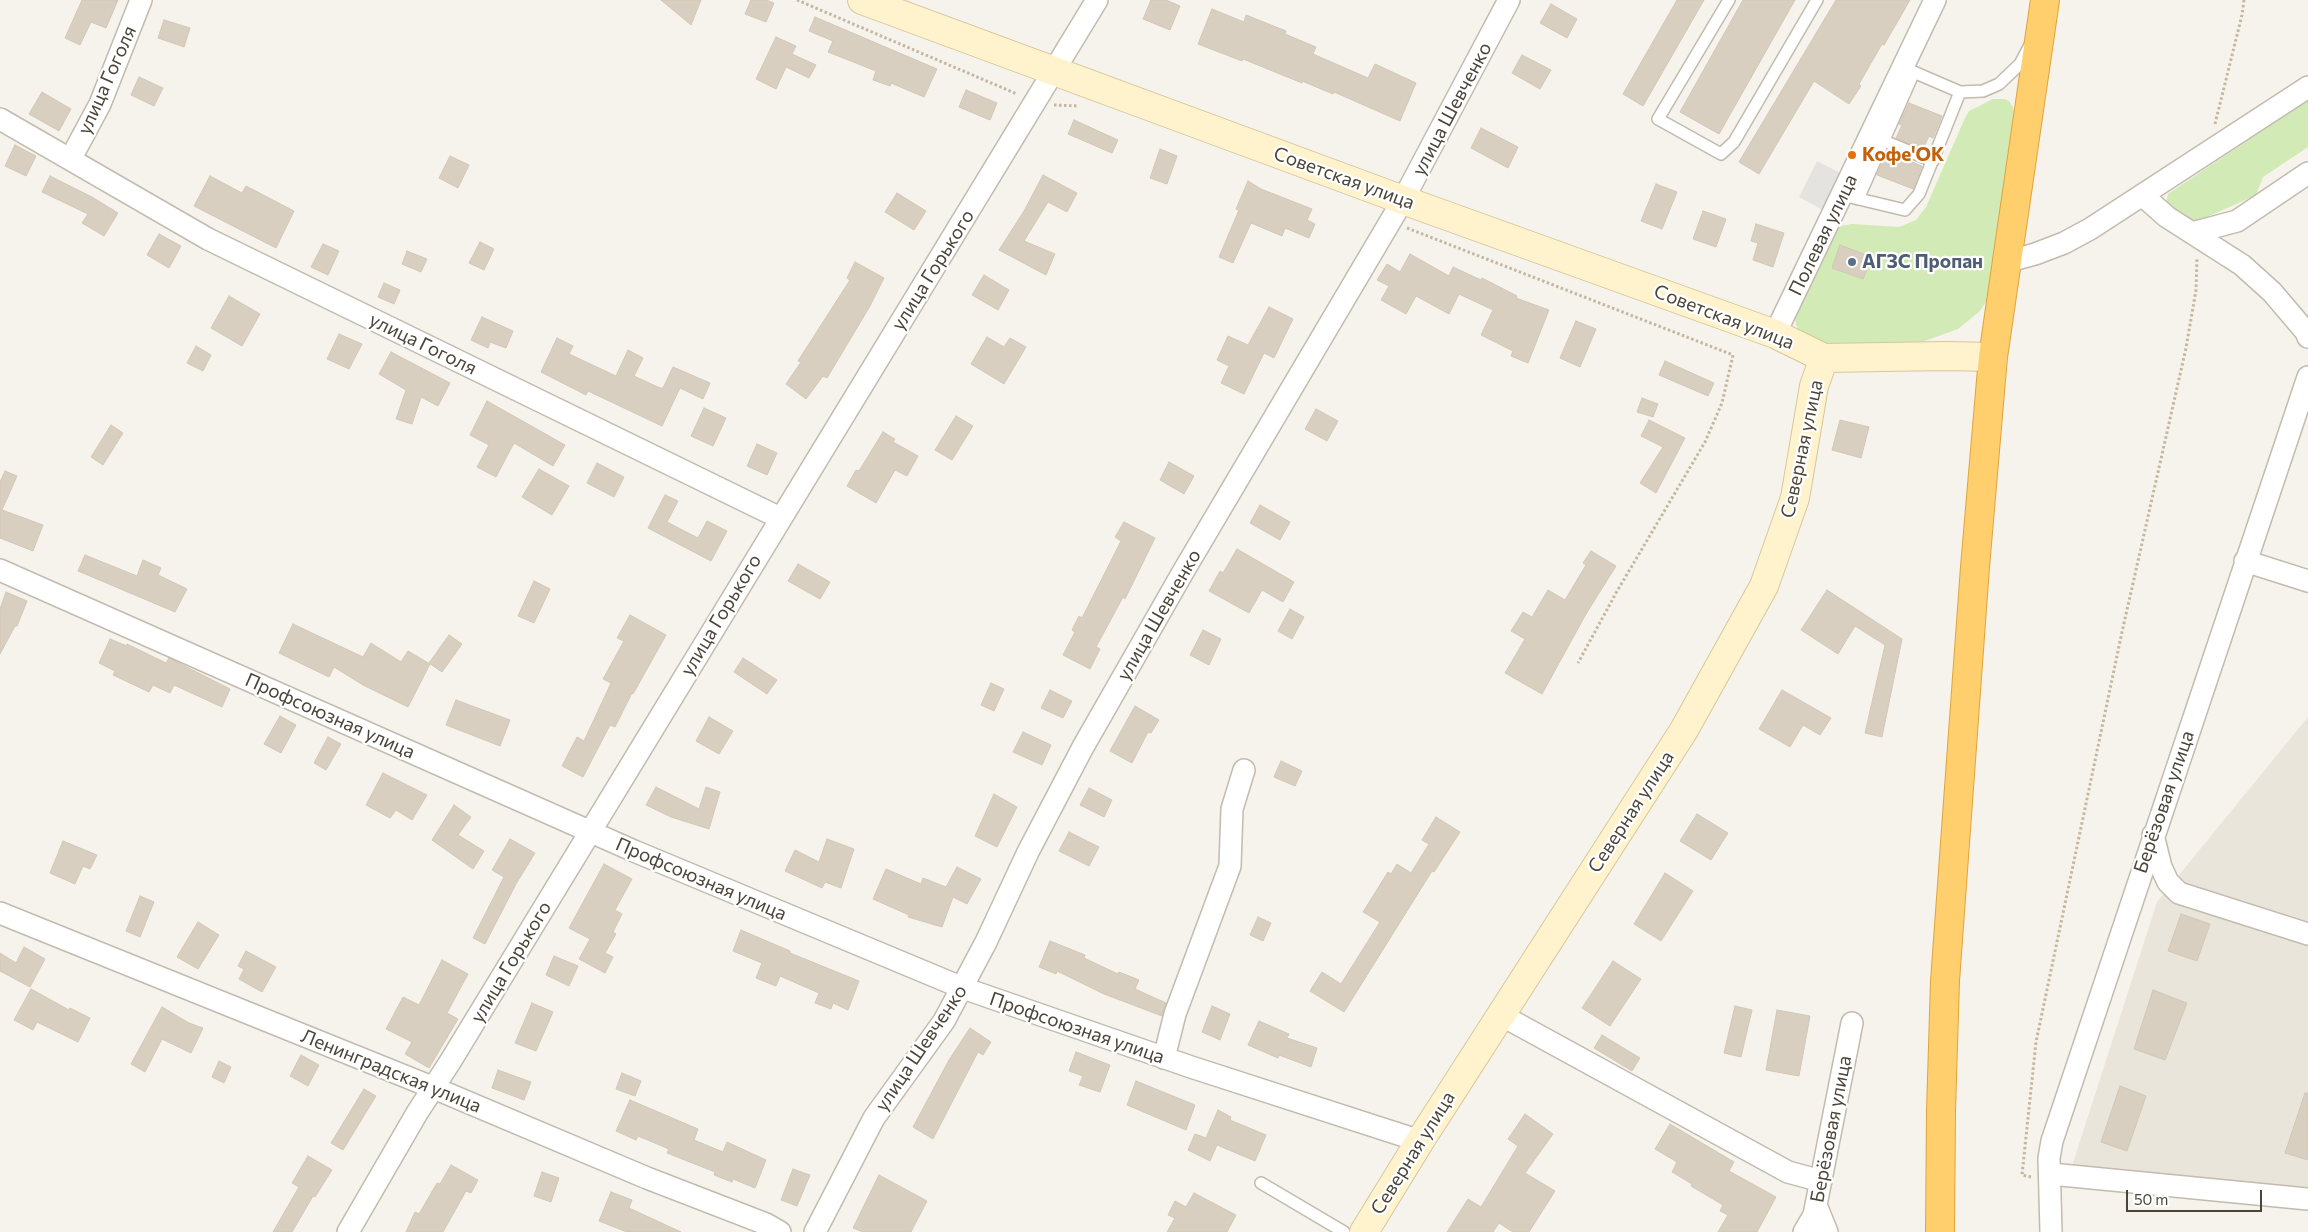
<!DOCTYPE html>
<html>
<head>
<meta charset="utf-8">
<style>
	body { margin:0 }
	#map { position:relative; width:2308px; height:1232px; overflow:hidden; background:#f6f3ec; font-family:Commissioner,sans-serif }
	canvas { display:block }
	.scale { position:absolute; left:2126px; top:1190px; width:136px; height:22px; box-sizing:border-box; border:2px solid #4b4439; border-top:0; padding-left:6px; font-size:15px; line-height:18px; white-space:nowrap; color:#4b4439; -webkit-text-stroke:4px #fff; paint-order:stroke }
</style>
</head>
<body>
<div id="map">
<canvas width="2308" height="1232"></canvas>
<div class="scale">50 m</div>
</div>
<script>
const g = document.querySelector('canvas').getContext('2d');
g.lineJoin = 'round';
function paint(path, color) {
  g.fillStyle = color;
  g.fill(path, 'evenodd');
}
function shape(rows) {
  const path = new Path2D();
  for (const r of rows) {
    path.moveTo(r[0], r[1]);
    for (let i = 2; i < r.length; i += 2) path.lineTo(r[i], r[i + 1]);
  }
  return path;
}
function trace(path, color, width, dash) {
  g.strokeStyle = color;
  g.lineWidth = width;
  g.lineCap = dash ? 'butt' : 'round';
  g.setLineDash(dash || []);
  g.stroke(path);
}
function drawText(font, color, halo, rows, align = 'center') {
  g.font = font + ' Commissioner,sans-serif';
  g.lineWidth = 4.5;
  g.setLineDash([]);
  g.textBaseline = 'middle';
  g.strokeStyle = halo;
  g.fillStyle = color;
  for (const [text, x, y, turn = 0] of rows) {
    g.save();
    g.translate(x, y);
    g.rotate((+turn || 0) * Math.PI / 180);
    g.textAlign = isNaN(turn) ? turn : align;
    if (halo) g.strokeText(text, 0, 0);
    g.fillText(text, 0, 0);
    g.restore();
  }
}
paint(shape([
	[2308,717,2308,1190,2071,1169,2157,902]
]), '#eae5da');
paint(shape([
	[1993,99,2005,99,2009,101,2013,107,2015,117,1992,293,1980,311,1958,329,1919,343,1844,348,1814,341,1802,334,1796,325,1795,317,1833,229,1840,226,1852,224,1899,227,1916,220,1926,207,1965,118,1969,111],
	[2308,100,2308,147,2263,177,2256,195,2198,221,2185,219,2166,204,2168,194]
]), '#d2eab5');
paint(shape([
	[1817,161,1850,178,1832,215,1799,197]
]), '#e5e3e0');
const building = shape([
	[82,0,118,0,106,28,91,22,80,45,65,38,82,0],
	[661,0,701,0,691,25,661,0],
	[751,0,766,0,774,3,766,22,745,14,751,0],
	[1151,0,1166,0,1180,6,1170,30,1143,19,1151,0],
	[1677,0,1704,0,1643,106,1623,94,1677,0],
	[1743,0,1795,0,1719,134,1680,112,1743,0],
	[1836,0,1910,0,1884,45,1882,44,1859,84,1861,86,1849,104,1814,81,1759,174,1739,162,1836,0],
	[1551,4,1577,19,1567,38,1540,23,1551,4],
	[1212,9,1244,22,1246,15,1286,31,1285,34,1316,47,1313,54,1368,78,1375,64,1416,83,1400,121,1334,92,1333,94,1302,81,1302,83,1243,59,1242,61,1198,44,1212,9],
	[815,17,937,69,924,97,891,83,890,86,873,80,876,71,828,52,833,41,809,31,815,17],
	[164,20,190,28,184,47,158,38,164,20],
	[776,37,796,46,792,54,816,65,809,78,786,67,776,89,756,79,776,37],
	[1522,55,1551,70,1540,89,1512,73,1522,55],
	[139,77,163,88,154,106,131,95,139,77],
	[966,90,997,103,990,120,959,107,966,90],
	[42,92,71,109,59,131,29,114,42,92],
	[1909,103,1942,116,1933,138,1929,136,1923,149,1896,138,1902,125,1899,124,1909,103],
	[1074,120,1118,140,1112,153,1068,134,1074,120],
	[1481,128,1518,147,1508,168,1471,148,1481,128],
	[15,145,36,156,26,176,5,166,15,145],
	[1160,149,1177,156,1167,184,1150,178,1160,149],
	[1887,152,1922,166,1913,189,1877,175,1887,152],
	[450,156,469,165,458,188,439,178,450,156],
	[1043,175,1077,193,1067,212,1048,202,1024,241,1055,254,1046,275,999,250,1024,211,1043,175],
	[50,176,92,197,118,213,104,236,82,223,88,214,42,192,50,176],
	[210,176,242,193,246,186,294,211,276,248,194,206,210,176],
	[1248,181,1261,189,1312,209,1307,220,1315,224,1309,238,1285,228,1282,236,1251,223,1233,263,1219,257,1239,210,1236,209,1248,181],
	[1656,184,1677,192,1662,229,1641,221,1656,184],
	[897,193,926,211,914,230,885,212,897,193],
	[1703,211,1726,219,1716,247,1693,239,1703,211],
	[1756,224,1784,233,1773,267,1753,260,1758,243,1751,241,1756,224],
	[159,234,181,246,169,268,147,255,159,234],
	[480,242,494,249,484,270,469,263,480,242],
	[323,244,339,251,328,275,311,267,323,244],
	[1840,245,1872,257,1863,279,1832,268,1840,245],
	[407,251,427,259,421,272,402,264,407,251],
	[1410,254,1449,276,1453,267,1481,280,1482,278,1517,296,1516,298,1549,310,1528,363,1511,356,1513,351,1481,335,1493,310,1459,294,1449,314,1416,296,1406,314,1381,300,1389,286,1377,280,1387,264,1400,272,1410,254],
	[855,262,884,278,870,306,827,378,823,376,806,399,786,384,801,362,798,361,850,280,847,278,855,262],
	[984,275,1009,290,998,310,972,295,984,275],
	[384,283,400,290,394,304,378,297,384,283],
	[229,296,260,314,242,346,211,328,229,296],
	[1269,307,1293,319,1274,358,1264,353,1244,394,1221,383,1229,366,1217,360,1228,336,1248,345,1269,307],
	[482,317,513,331,506,348,490,342,488,348,471,340,482,317],
	[1576,321,1596,329,1580,367,1560,358,1576,321],
	[339,334,362,344,349,369,327,359,339,334],
	[987,337,1004,347,1010,338,1026,347,1004,384,971,364,987,337],
	[557,338,573,346,569,354,616,376,628,350,643,358,634,376,660,388,663,388,673,367,710,383,703,399,680,388,662,426,588,391,586,395,541,372,557,338],
	[196,346,211,355,203,371,187,363,196,346],
	[391,352,450,383,438,406,421,397,412,424,396,419,406,390,379,374,391,352],
	[1665,361,1714,383,1708,396,1659,375,1665,361],
	[1642,398,1658,404,1653,417,1637,412,1642,398],
	[487,401,565,445,553,466,514,443,496,477,477,467,489,445,470,435,487,401],
	[704,408,726,418,713,446,691,436,704,408],
	[1316,409,1338,421,1327,441,1305,429,1316,409],
	[956,416,973,426,952,460,935,450,956,416],
	[1649,420,1685,438,1656,493,1640,483,1663,447,1641,436,1649,420],
	[1840,420,1869,427,1861,458,1832,450,1840,420],
	[111,425,123,433,103,465,91,457,111,425],
	[883,432,895,439,893,442,918,456,907,476,895,470,876,503,847,486,856,470,859,471,883,432],
	[757,444,777,453,767,475,747,466,757,444],
	[1169,462,1194,476,1184,494,1160,480,1169,462],
	[597,463,624,477,614,497,587,483,597,463],
	[539,469,569,486,552,515,522,497,539,469],
	[5,471,17,476,2,510,43,525,33,551,0,538,0,482,5,471],
	[665,495,678,501,667,522,698,538,707,521,727,531,711,561,648,528,665,495],
	[1260,505,1290,522,1280,540,1250,523,1260,505],
	[1124,522,1155,538,1125,599,1123,597,1096,647,1100,649,1090,669,1063,655,1075,632,1072,630,1079,616,1082,618,1121,541,1115,537,1124,522],
	[1237,549,1294,582,1283,602,1262,590,1249,613,1209,591,1220,571,1223,573,1237,549],
	[1591,551,1616,566,1586,614,1542,694,1505,673,1525,639,1511,631,1523,612,1532,617,1548,590,1565,600,1586,565,1583,563,1591,551],
	[85,555,137,576,143,560,161,568,158,575,187,589,175,612,78,571,85,555],
	[798,564,830,582,820,599,788,581,798,564],
	[534,581,550,589,534,623,518,616,534,581],
	[1827,590,1902,639,1882,737,1865,733,1885,645,1855,626,1838,654,1801,630,1827,590],
	[6,592,27,601,17,626,15,626,0,654,0,609,6,592],
	[1290,609,1304,617,1292,639,1278,631,1290,609],
	[630,615,666,635,633,694,632,693,615,727,610,725,583,777,562,766,577,737,584,741,611,683,603,679,624,641,617,638,630,615],
	[293,624,363,657,371,643,401,662,408,651,430,664,408,707,363,685,334,667,329,677,279,653,293,624],
	[1203,630,1221,639,1209,665,1190,655,1203,630],
	[449,635,462,644,442,672,429,663,449,635],
	[110,639,127,646,127,644,166,663,169,658,230,689,222,707,174,685,170,693,153,685,149,692,113,675,115,671,99,663,110,639],
	[743,658,777,680,767,694,734,672,743,658],
	[991,683,1004,689,994,711,981,705,991,683],
	[1050,690,1072,701,1063,718,1041,708,1050,690],
	[1782,690,1831,718,1820,735,1803,725,1790,747,1759,729,1782,690],
	[456,700,510,720,500,746,446,725,456,700],
	[1135,706,1159,720,1151,733,1148,732,1132,763,1110,751,1135,706],
	[280,716,296,725,281,753,264,744,280,716],
	[709,717,733,731,719,754,696,741,709,717],
	[1023,732,1051,745,1042,765,1013,752,1023,732],
	[328,737,341,744,326,770,314,763,328,737],
	[1281,761,1302,771,1295,786,1274,777,1281,761],
	[383,773,427,795,412,820,396,810,390,818,366,805,383,773],
	[656,787,699,809,706,787,720,792,709,829,671,817,646,805,656,787],
	[1089,788,1112,800,1104,817,1080,805,1089,788],
	[994,794,1017,807,997,847,975,836,994,794],
	[454,805,471,817,458,835,484,851,473,869,432,840,454,805],
	[1697,814,1728,833,1711,860,1680,841,1697,814],
	[1436,817,1460,832,1434,872,1432,871,1344,1012,1310,991,1322,972,1341,984,1380,922,1363,912,1388,872,1391,874,1397,864,1411,873,1429,844,1422,840,1436,817],
	[1069,832,1099,847,1089,866,1059,851,1069,832],
	[510,839,535,853,516,884,485,944,473,938,504,877,492,870,510,839],
	[827,839,854,849,841,888,825,882,822,888,785,871,795,850,819,862,827,839],
	[63,841,97,855,90,869,83,866,75,884,50,873,63,841],
	[604,864,632,879,615,910,622,914,613,932,616,934,605,953,613,957,605,973,579,959,590,939,569,928,604,864],
	[957,867,981,879,967,904,953,897,942,927,908,917,909,915,873,899,886,869,921,884,923,878,946,887,957,867],
	[1665,873,1693,891,1661,941,1634,924,1665,873],
	[140,896,154,902,140,937,126,931,140,896],
	[2181,914,2210,924,2197,961,2168,951,2181,914],
	[1258,917,1271,923,1263,941,1250,935,1258,917],
	[198,922,219,935,198,969,177,957,198,922],
	[741,930,790,951,790,953,859,981,848,1010,833,1003,831,1009,815,1003,819,993,780,976,776,986,756,978,762,963,733,951,741,930],
	[1050,941,1085,955,1084,958,1118,974,1119,972,1139,980,1135,989,1166,1003,1162,1016,1104,994,1057,971,1056,974,1039,967,1050,941],
	[24,947,45,959,30,987,0,971,0,953,16,963,24,947],
	[246,951,276,967,262,992,239,979,244,969,238,966,246,951],
	[554,956,578,966,569,986,546,975,554,956],
	[442,960,468,974,447,1013,458,1019,429,1068,405,1054,412,1042,386,1029,403,997,419,1005,442,960],
	[1613,961,1641,979,1610,1026,1582,1008,1613,961],
	[31,989,69,1010,70,1008,90,1018,78,1042,37,1022,33,1030,14,1020,31,989],
	[2153,990,2187,1003,2165,1060,2134,1049,2153,990],
	[532,1003,553,1012,536,1051,515,1043,532,1003],
	[1212,1006,1230,1014,1220,1040,1202,1032,1212,1006],
	[1735,1006,1752,1010,1741,1057,1724,1053,1735,1006],
	[162,1007,189,1023,203,1028,191,1053,162,1039,145,1072,131,1064,162,1007],
	[1777,1010,1810,1016,1799,1076,1766,1070,1777,1010],
	[1259,1021,1289,1034,1287,1038,1317,1048,1311,1067,1279,1055,1278,1058,1248,1045,1259,1021],
	[970,1028,991,1042,983,1055,978,1052,933,1139,913,1127,949,1060,970,1028],
	[1602,1035,1640,1058,1632,1071,1594,1048,1602,1035],
	[1076,1052,1110,1065,1100,1092,1079,1085,1083,1076,1069,1071,1076,1052],
	[301,1055,319,1065,308,1086,290,1076,301,1055],
	[219,1061,231,1067,224,1083,212,1077,219,1061],
	[498,1070,531,1082,524,1100,492,1088,498,1070],
	[622,1073,641,1081,635,1096,616,1089,622,1073],
	[1136,1081,1195,1105,1186,1130,1127,1105,1136,1081],
	[2120,1086,2146,1096,2127,1151,2101,1142,2120,1086],
	[364,1089,376,1096,343,1150,331,1143,364,1089],
	[2305,1093,2308,1093,2308,1160,2285,1153,2305,1093],
	[630,1100,698,1129,694,1140,723,1152,727,1142,766,1160,755,1188,733,1179,732,1182,714,1175,715,1172,667,1153,669,1149,638,1136,636,1140,616,1131,630,1100],
	[1218,1110,1231,1117,1230,1120,1266,1135,1255,1161,1217,1145,1210,1161,1188,1150,1195,1134,1206,1138,1218,1110],
	[1525,1114,1553,1134,1525,1173,1555,1191,1529,1232,1513,1232,1499,1223,1493,1232,1447,1232,1468,1199,1481,1207,1518,1146,1508,1139,1525,1114],
	[1670,1124,1734,1162,1729,1171,1776,1197,1757,1232,1718,1232,1728,1215,1720,1211,1723,1205,1691,1186,1692,1184,1672,1172,1677,1162,1655,1149,1670,1124],
	[308,1156,332,1170,315,1197,313,1196,292,1232,273,1232,299,1187,292,1183,308,1156],
	[451,1165,478,1180,471,1193,466,1191,443,1232,406,1232,415,1212,419,1214,437,1183,440,1184,451,1165],
	[793,1169,810,1175,797,1206,781,1200,793,1169],
	[542,1172,559,1178,551,1202,534,1196,542,1172],
	[879,1175,927,1201,911,1232,863,1232,853,1228,879,1175],
	[611,1192,632,1200,629,1208,681,1232,627,1232,599,1221,611,1192],
	[1194,1193,1236,1215,1227,1232,1167,1232,1175,1218,1168,1215,1175,1201,1186,1207,1194,1193]
]);
paint(building, '#d8cfc1');
trace(building, '#d3c7b4', 1);
const lane = shape([
	[1729,0,1658,119,1721,154,1734,142,1817,0],
	[1902,67,1960,92,1983,91,1999,84,2020,64,2029,47],
	[1884,141,1933,161],
	[1842,195,1905,210,1919,194,1960,92],
	[1858,199,1914,72],
	[1261,1183,1344,1232]
]);
const street = shape([
	[0,119,208,239,780,518],
	[71,158,100,104,141,0],
	[2142,195,2167,217,2242,265,2272,292,2306,332,2308,337],
	[2192,233,2237,221,2308,173],
	[2006,262,2035,254,2064,243,2090,229,2308,87],
	[1775,334,1935,0],
	[2245,561,2308,581],
	[0,570,634,851,963,988,1191,1067,1420,1141],
	[2153,835,2161,867,2168,882,2179,893,2308,934],
	[0,913,434,1088,647,1178,766,1224,780,1232],
	[1501,1015,1788,1172,1821,1181],
	[1164,1058,1175,1014,1230,866,1232,809,1244,770],
	[2051,1174,2308,1199],
	[1816,1205,1827,1232],
	[348,1232,417,1113,450,1062,1097,0],
	[815,1232,874,1118,944,1021,986,942,1028,852,1083,747,1183,572,1403,200,1509,0],
	[1804,1232,1814,1215,1852,1023],
	[2051,1232,2049,1158,2052,1141,2308,377]
]);
const secondary = shape([
	[862,0,1403,200,1775,334,1824,358,1946,356,1993,357],
	[1364,1232,1420,1141,1684,730,1764,586,1795,498,1814,386,1824,358]
]);
const highway = shape([
	[1940,1232,1941,1111,1945,981,1975,567,1993,357,2045,0]
]);
trace(lane, '#c2bbae', 14);
trace(street, '#c2bbae', 24);
trace(secondary, '#d6c79b', 30);
trace(highway, '#e0a43c', 30);
trace(shape([
	[797,0,1017,94],
	[1054,105,1078,106],
	[2215,124,2242,15,2244,0],
	[1407,228,1733,355,1722,403,1705,442,1616,593,1578,663],
	[2031,1177,2022,1175,2036,1042,2122,632,2186,348,2196,290,2197,258]
]), '#c4b79f', 3, [2.5, 2.5]);
trace(lane, '#fff', 11);
trace(street, '#fff', 21);
trace(secondary, '#fff3cd', 28);
trace(highway, '#ffcf6e', 28);
for (const [x, y, r, color] of [
	[1852,155,5,"#e8710a"],
	[1852,262,5,"#5c6f8a"]
]) {
  const dot = new Path2D();
  dot.arc(x, y, r, 0, 2 * Math.PI);
  g.fillStyle = color;
  g.fill(dot);
  trace(dot, '#fff', 2);
}
drawText('19px', '#4b4439', '#fff', [
	["улица Гоголя",107,80,-66],
	["улица Шевченко",1452,109,-62],
	["Советская улица",1344,178,20],
	["Полевая улица",1823,235,-64],
	["улица Горького",933,270,-58],
	["Советская улица",1724,317,21],
	["улица Гоголя",423,344,26],
	["Северная улица",1802,449,-78],
	["улица Горького",721,615,-59],
	["улица Шевченко",1159,615,-60],
	["Профсоюзная улица",330,716,24],
	["Берёзовая улица",2164,802,-71],
	["Северная улица",1631,812,-57],
	["Профсоюзная улица",701,879,23],
	["улица Горького",511,962,-59],
	["Профсоюзная улица",1077,1028,19],
	["улица Шевченко",921,1048,-56],
	["Ленинградская улица",391,1071,22],
	["Берёзовая улица",1831,1129,-79],
	["Северная улица",1413,1153,-58]
]);
drawText('bold 19px', '#c56008', '#fff', [
	["Кофе'ОК",1862,155]
], 'left');
drawText('bold 19px', '#4e5e75', '#fff', [
	["АГЗС Пропан",1862,262]
], 'left');
</script>
</body>
</html>
